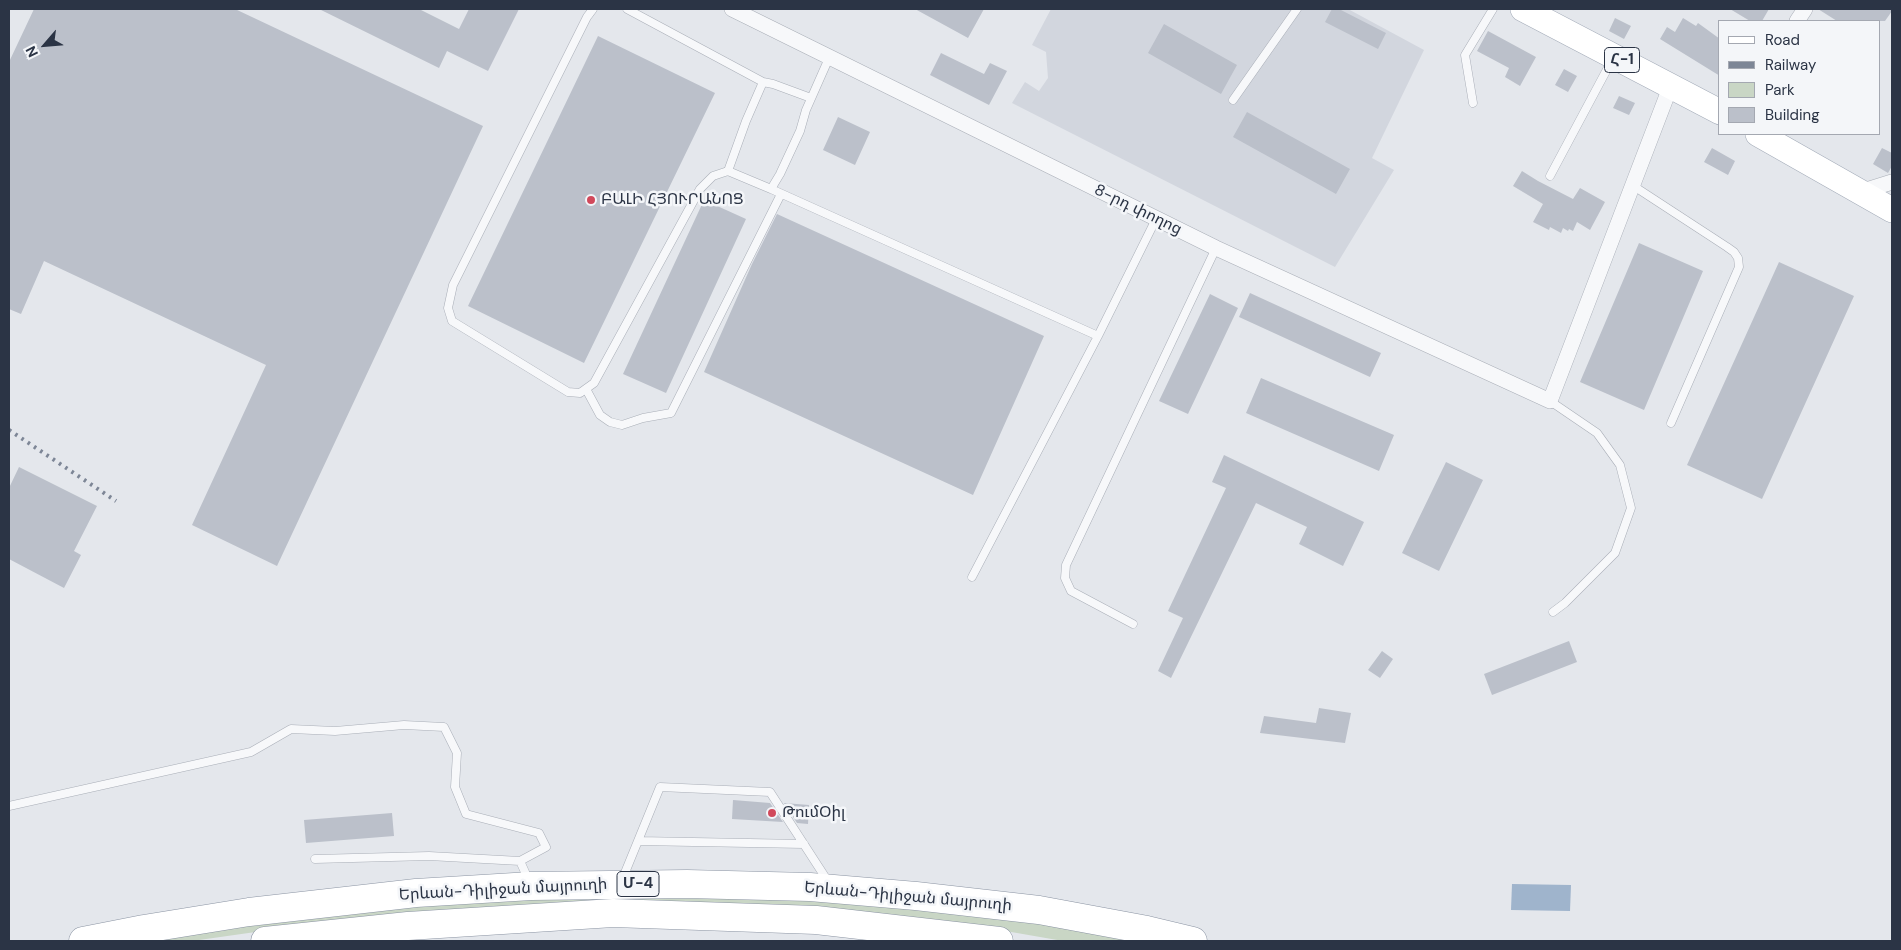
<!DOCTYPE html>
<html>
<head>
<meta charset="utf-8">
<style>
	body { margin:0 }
	#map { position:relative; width:1901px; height:950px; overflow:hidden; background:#e4e7ec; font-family:"DM Sans",sans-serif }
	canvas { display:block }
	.frame { position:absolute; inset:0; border:10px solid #2b3445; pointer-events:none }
	.legend { position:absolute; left:1718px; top:20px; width:162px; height:115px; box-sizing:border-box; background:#f4f6f9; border:1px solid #a4a8b1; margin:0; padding:6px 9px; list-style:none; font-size:15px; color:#2b3445 }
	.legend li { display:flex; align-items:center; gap:10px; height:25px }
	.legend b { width:25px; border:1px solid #a4a8b1 }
	.north { position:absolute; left:20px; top:20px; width:50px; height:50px; -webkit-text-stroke:4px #f4f6f9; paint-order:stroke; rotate:243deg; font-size:14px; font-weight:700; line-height:20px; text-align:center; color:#2b3445 }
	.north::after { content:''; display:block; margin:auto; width:18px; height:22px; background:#2b3445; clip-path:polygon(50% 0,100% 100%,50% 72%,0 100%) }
</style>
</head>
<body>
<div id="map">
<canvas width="1901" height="950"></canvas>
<div class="frame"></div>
<ul class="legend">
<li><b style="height:6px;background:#fff"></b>Road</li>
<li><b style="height:6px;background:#7d8696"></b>Railway</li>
<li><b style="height:14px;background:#c9d6c5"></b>Park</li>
<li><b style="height:14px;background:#bbc0ca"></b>Building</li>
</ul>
<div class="north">N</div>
</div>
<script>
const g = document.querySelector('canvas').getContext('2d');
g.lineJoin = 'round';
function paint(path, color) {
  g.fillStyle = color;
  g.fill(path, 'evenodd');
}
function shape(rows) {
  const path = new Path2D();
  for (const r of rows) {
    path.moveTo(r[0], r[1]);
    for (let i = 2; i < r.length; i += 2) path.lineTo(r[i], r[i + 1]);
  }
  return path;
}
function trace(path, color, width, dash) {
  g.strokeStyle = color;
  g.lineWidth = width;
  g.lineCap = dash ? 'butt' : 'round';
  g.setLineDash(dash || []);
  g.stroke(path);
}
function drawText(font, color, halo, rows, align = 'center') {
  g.font = font + ' "DM Sans","Noto Sans Armenian",sans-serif';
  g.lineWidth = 5;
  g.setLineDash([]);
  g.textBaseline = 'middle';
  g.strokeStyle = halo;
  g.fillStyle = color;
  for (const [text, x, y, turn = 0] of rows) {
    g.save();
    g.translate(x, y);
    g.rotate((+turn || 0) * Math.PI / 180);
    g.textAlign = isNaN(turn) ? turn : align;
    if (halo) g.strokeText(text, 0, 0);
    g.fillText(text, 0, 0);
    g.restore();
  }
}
paint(shape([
	[1051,9,1348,9,1424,50,1372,158,1394,170,1335,267,1012,103,1025,82,1039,91,1048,78,1046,52,1032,45]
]), '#d2d6de');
paint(shape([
	[721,893,900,906,1029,922,1136,941,1063,941,994,929,312,924,192,941,138,941,362,905]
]), '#c9d6c5');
paint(shape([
	[1512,884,1571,885,1570,911,1511,910]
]), '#9fb4cc');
paint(shape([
	[34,9,235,9,483,126,277,566,192,525,266,365,44,261,21,314,9,309,9,62],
	[319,9,419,9,459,29,469,9,519,9,488,71,447,51,439,68],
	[915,9,984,9,968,38],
	[1332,9,1339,9,1386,33,1378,49,1325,22],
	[1730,9,1769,9,1762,21,1750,21],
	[1818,9,1892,9,1892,11,1885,21,1837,21],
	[1615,18,1631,26,1624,39,1609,31],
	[1683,18,1696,26,1698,23,1720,39,1720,76,1660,39,1667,27,1675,32],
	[1164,24,1237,65,1221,94,1148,53],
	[1488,31,1536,57,1520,86,1505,77,1509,68,1477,51],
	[598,36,715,93,584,363,468,306],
	[941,53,984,74,990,63,1007,71,989,105,930,75],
	[1564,69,1577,76,1568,92,1555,85],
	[1619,96,1635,103,1629,115,1613,108],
	[1247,112,1350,169,1336,194,1233,137],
	[838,117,870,132,855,165,823,150],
	[1712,148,1735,161,1728,175,1704,162],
	[1882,148,1892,153,1892,166,1888,173,1873,164],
	[1522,171,1538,181,1573,199,1580,188,1605,202,1590,230,1577,222,1573,231,1569,229,1568,231,1563,228,1561,233,1550,227,1549,230,1533,222,1543,204,1513,186],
	[704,200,746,219,666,393,623,374],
	[777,214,1044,336,973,495,704,372,752,264],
	[1639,243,1703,271,1644,410,1580,382],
	[1779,262,1854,296,1762,499,1687,465],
	[1250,293,1381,353,1370,377,1239,317],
	[1210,294,1238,308,1188,414,1159,401],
	[1261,378,1394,435,1379,471,1246,413],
	[1224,455,1364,522,1343,566,1299,544,1307,527,1256,503,1171,678,1158,671,1183,618,1168,611,1226,488,1212,482],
	[1446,462,1483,480,1439,571,1402,553],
	[19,467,97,506,74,551,81,555,64,588,9,559,9,488],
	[1569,641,1577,662,1492,695,1484,674],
	[1382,651,1393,659,1380,678,1368,670],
	[1319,708,1351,713,1345,743,1260,733,1264,716,1316,723],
	[733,800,770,803,783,822,732,819],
	[784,803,809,805,808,824,797,823],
	[392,813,394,836,306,843,304,820]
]), '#bbc0ca');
const lane = shape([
	[593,9,587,17,453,285,448,308,452,321,568,392,580,393,594,383,700,189,713,176,728,171,771,189],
	[627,9,763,82,773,84,811,98],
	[829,58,806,110,800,131,780,174,771,189,1098,336,972,577],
	[1233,100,1297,9],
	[1473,103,1465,55,1493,9],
	[728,171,746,121,763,82],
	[1550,176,1612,60],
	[1632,185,1727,247,1734,252,1738,258,1739,267,1671,423],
	[1098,336,1156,219],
	[586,389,600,415,610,422,622,425,643,418,671,413,781,194],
	[1550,401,1597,433,1620,465,1631,508,1615,553,1565,603,1553,612],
	[1133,624,1071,591,1065,578,1066,565,1216,248],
	[9,806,251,752,291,729,335,731,404,725,444,727,457,753,455,787,466,814,539,833,546,847,520,861],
	[638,841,804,844],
	[315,859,429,856,520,861,529,881],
	[622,880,660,787,770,792,829,883]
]);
const street = shape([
	[732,9,1216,248,1550,401,1671,85],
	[1797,21,1805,9],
	[1860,192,1892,182]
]);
const primary = shape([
	[1523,9,1720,112],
	[1758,134,1892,210]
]);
const highway = shape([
	[83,941,144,929,249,912,416,893,531,886,687,884,810,887,916,896,1039,910,1147,930,1193,941],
	[265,941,408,926,613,913,816,920,999,941]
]);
trace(lane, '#a9aeb7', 9);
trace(street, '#a9aeb7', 16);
trace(primary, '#a3abb8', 26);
trace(highway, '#8b94a3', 29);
trace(lane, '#f7f8fa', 8);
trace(street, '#f7f8fa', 15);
trace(primary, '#fff', 25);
trace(highway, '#fff', 28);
trace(shape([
	[9,430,116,501]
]), '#7d8696', 4, [2.5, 5]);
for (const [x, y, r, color] of [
	[591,200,5,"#d1495b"],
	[772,813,5,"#d1495b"]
]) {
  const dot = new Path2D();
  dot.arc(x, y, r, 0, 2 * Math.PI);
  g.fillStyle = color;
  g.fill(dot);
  trace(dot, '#f4f6f9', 2);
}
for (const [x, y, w] of [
	[1622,60,35],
	[638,884,42]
]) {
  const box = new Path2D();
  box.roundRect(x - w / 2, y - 12.5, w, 25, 4);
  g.fillStyle = '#f4f6f9';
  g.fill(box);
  trace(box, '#2b3445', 1);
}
drawText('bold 15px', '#2b3445', null, [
	["Հ-1",1622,60],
	["Մ-4",638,884]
]);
drawText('16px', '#2b3445', '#f4f6f9', [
	["ԲԱԼԻ ՀՅՈՒՐԱՆՈՑ",601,200],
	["ԹումՕիլ",782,813]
], 'left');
drawText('16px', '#2b3445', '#f4f6f9', [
	["8-րդ փողոց",1138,210,26],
	["Երևան-Դիլիջան մայրուղի",503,890,-3],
	["Երևան-Դիլիջան մայրուղի",908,897,5]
]);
</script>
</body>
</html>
